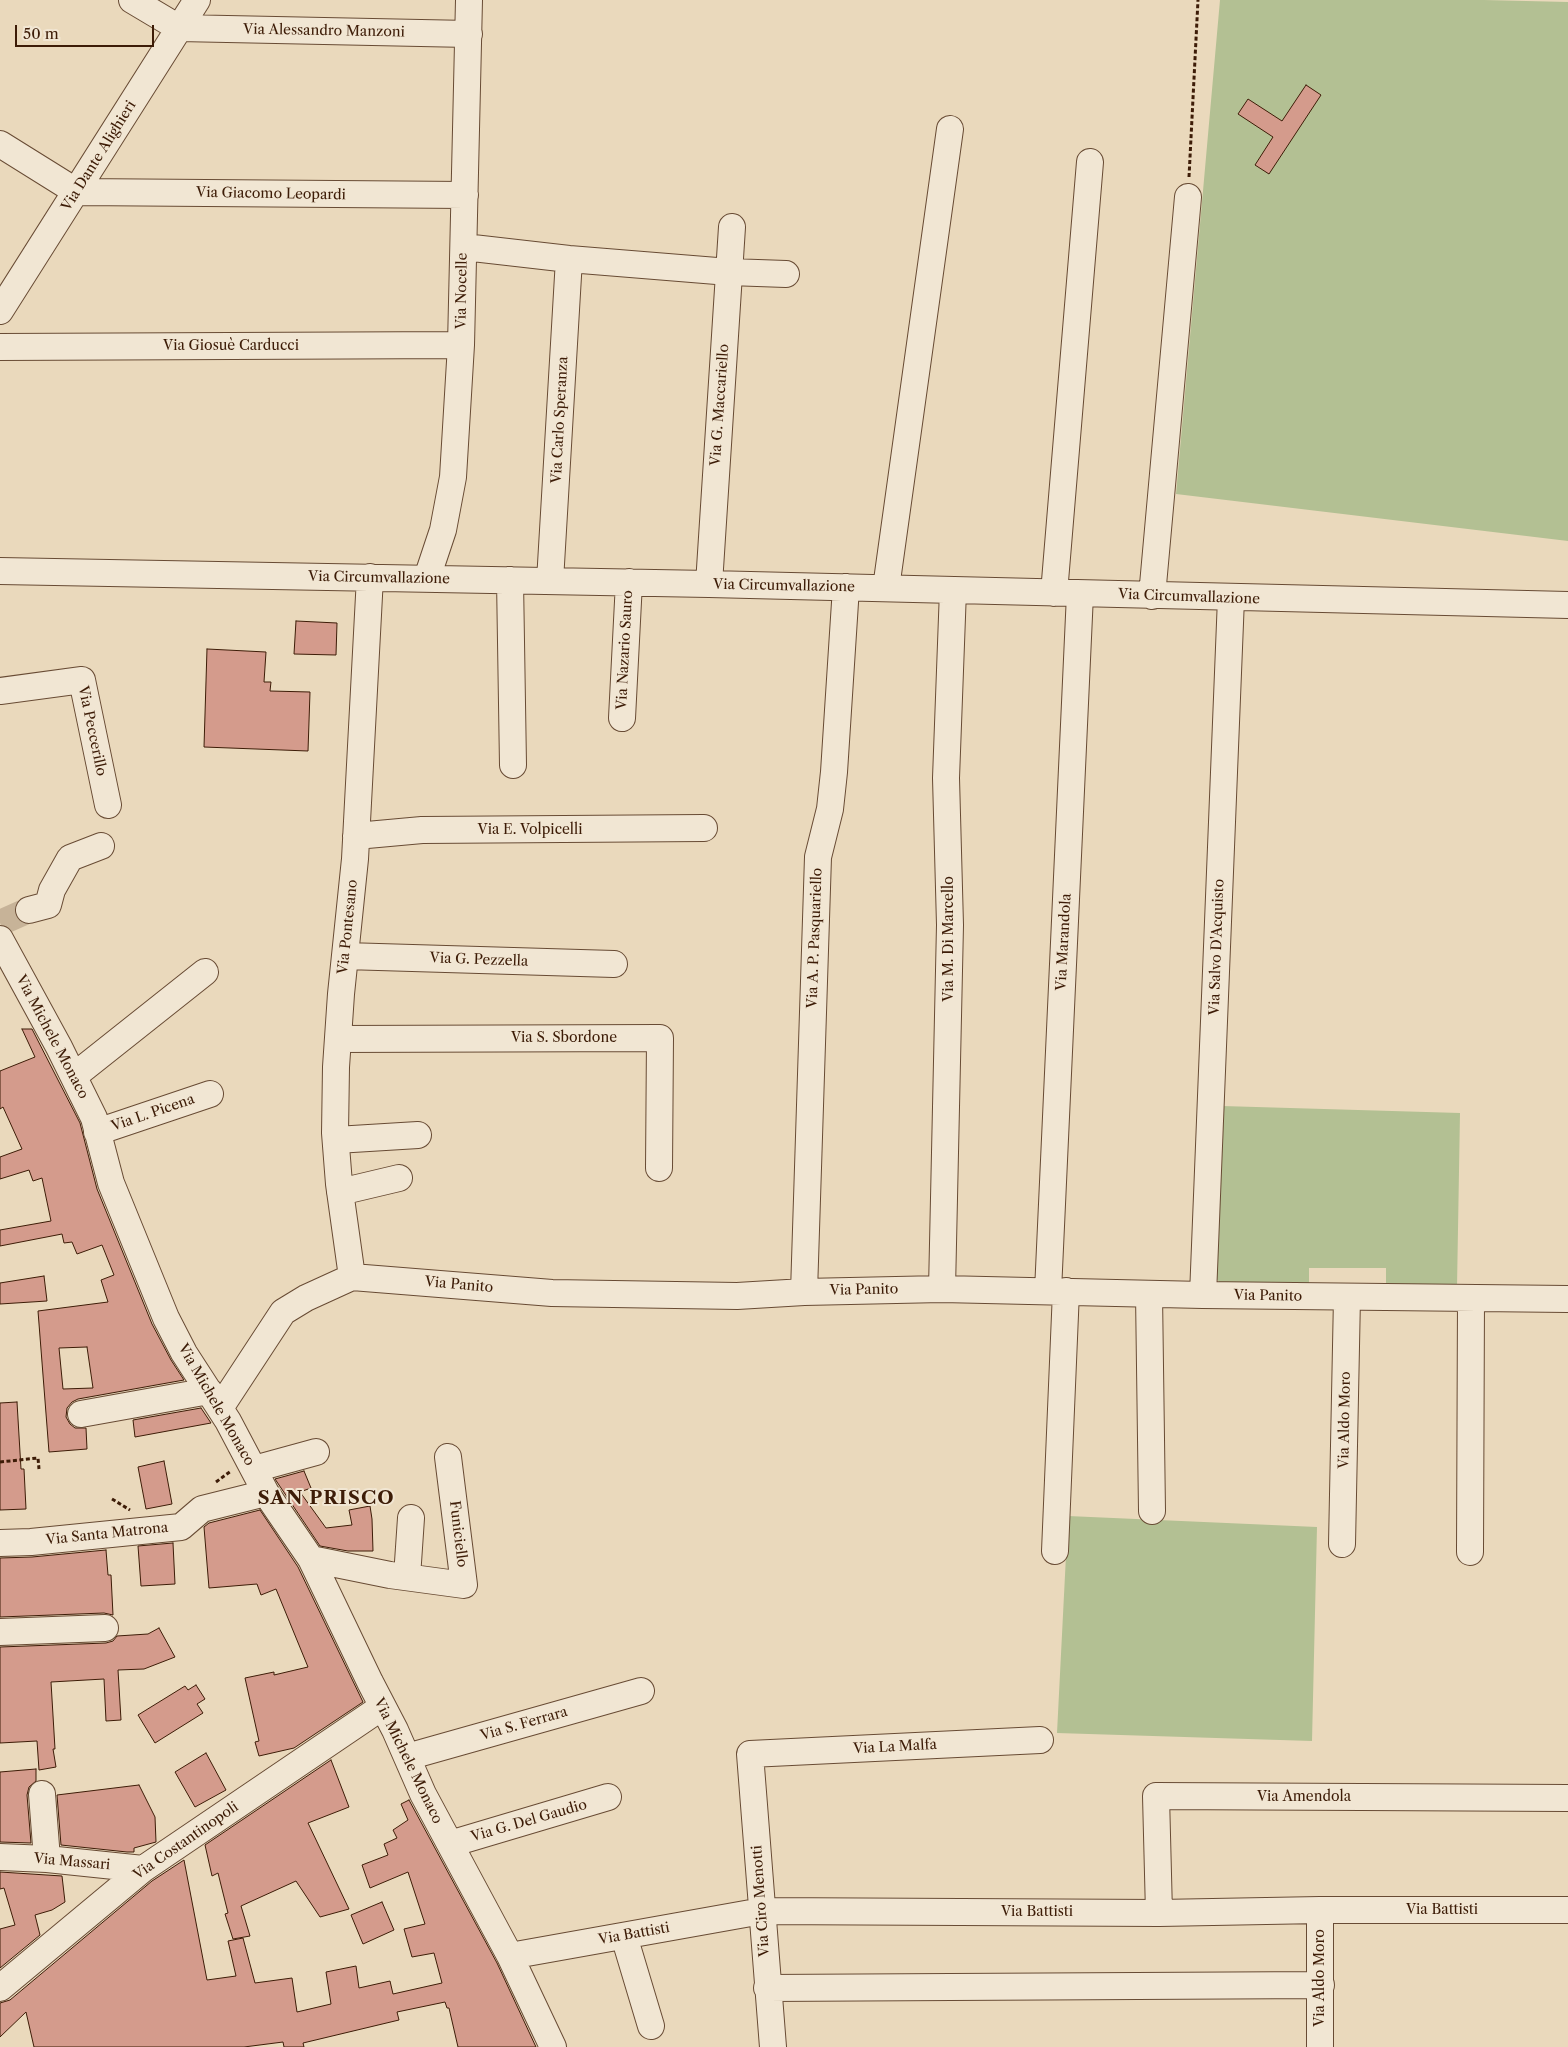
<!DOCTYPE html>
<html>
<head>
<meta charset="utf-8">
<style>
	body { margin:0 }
	#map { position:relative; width:1568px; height:2047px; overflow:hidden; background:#ead9bc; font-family:"Libre Caslon Text",serif }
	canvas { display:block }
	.scale { position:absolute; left:15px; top:25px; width:139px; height:22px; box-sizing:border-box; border:2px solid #3d1c07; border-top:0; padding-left:6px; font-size:15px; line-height:18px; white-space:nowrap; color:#3d1c07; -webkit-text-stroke:4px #f1e6d3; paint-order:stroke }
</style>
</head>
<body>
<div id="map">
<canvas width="1568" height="2047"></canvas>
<div class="scale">50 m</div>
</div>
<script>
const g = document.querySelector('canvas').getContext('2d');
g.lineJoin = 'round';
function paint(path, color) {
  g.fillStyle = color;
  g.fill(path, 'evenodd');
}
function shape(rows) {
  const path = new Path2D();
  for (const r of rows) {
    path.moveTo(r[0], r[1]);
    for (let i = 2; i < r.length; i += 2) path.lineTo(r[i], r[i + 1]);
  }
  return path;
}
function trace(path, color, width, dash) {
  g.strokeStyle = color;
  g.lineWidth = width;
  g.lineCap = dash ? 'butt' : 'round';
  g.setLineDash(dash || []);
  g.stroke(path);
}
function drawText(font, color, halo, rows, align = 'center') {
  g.font = font + ' "Libre Caslon Text",serif';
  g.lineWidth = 4;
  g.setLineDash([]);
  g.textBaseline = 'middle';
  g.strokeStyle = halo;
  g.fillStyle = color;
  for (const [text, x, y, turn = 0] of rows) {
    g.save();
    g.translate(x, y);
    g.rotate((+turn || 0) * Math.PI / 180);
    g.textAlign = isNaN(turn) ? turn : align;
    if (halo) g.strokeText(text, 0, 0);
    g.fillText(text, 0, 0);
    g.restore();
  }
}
paint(shape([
	[1220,0,1484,0,1568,2,1568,541,1176,494],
	[1222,1106,1460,1113,1457,1287,1386,1285,1386,1268,1309,1268,1309,1284,1220,1283,1215,1277],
	[1068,1516,1317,1527,1312,1741,1057,1733]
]), '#b3c093');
const building = shape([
	[1306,85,1321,95,1269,174,1255,165,1273,137,1238,114,1248,99,1282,121,1306,85],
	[296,621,337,623,336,655,294,654,296,621],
	[207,649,266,652,264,682,271,682,270,691,310,692,308,751,204,747,207,649],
	[22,1029,32,1029,80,1123,97,1189,152,1324,171,1360,184,1380,78,1399,72,1402,67,1408,66,1417,70,1424,75,1428,86,1428,87,1449,49,1452,38,1311,108,1302,101,1280,114,1275,102,1245,77,1254,72,1242,64,1243,62,1234,0,1246,0,1230,51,1221,42,1178,33,1181,29,1170,0,1179,0,1157,22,1149,3,1107,0,1109,0,1071,35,1057,22,1029],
	[87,1347,93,1388,63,1389,59,1348,87,1347],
	[44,1276,47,1301,0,1304,0,1283,44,1276],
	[17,1402,21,1469,24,1469,26,1509,0,1510,0,1403,17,1402],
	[201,1408,211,1423,135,1437,133,1420,201,1408],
	[164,1461,172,1504,146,1509,138,1467,164,1461],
	[304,1471,311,1488,300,1492,326,1528,352,1525,349,1510,370,1506,372,1519,373,1551,348,1551,320,1546,275,1479,304,1471],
	[260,1510,298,1567,363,1702,294,1748,259,1756,255,1742,259,1741,245,1678,274,1672,274,1675,308,1667,276,1589,261,1595,257,1584,209,1588,204,1527,209,1523,260,1510],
	[173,1543,175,1584,141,1586,138,1546,173,1543],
	[106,1550,108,1575,111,1575,113,1615,104,1613,0,1617,0,1558,32,1557,106,1550],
	[159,1628,175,1657,144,1669,118,1670,121,1720,106,1721,104,1679,51,1682,55,1749,53,1749,56,1767,39,1770,37,1741,0,1743,0,1647,106,1643,113,1641,117,1636,148,1634,159,1628],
	[196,1685,205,1699,197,1704,203,1713,155,1743,138,1715,185,1686,188,1690,196,1685],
	[206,1753,226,1790,195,1807,175,1772,206,1753],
	[331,1760,349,1807,308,1823,349,1909,320,1917,296,1881,241,1906,250,1936,233,1939,225,1914,228,1913,218,1873,212,1876,205,1845,331,1760],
	[36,1769,36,1781,29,1787,27,1795,31,1843,0,1842,0,1772,36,1769],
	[139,1785,155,1817,156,1842,134,1848,134,1852,127,1852,61,1845,57,1795,139,1785],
	[409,1800,497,1963,536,2047,458,2047,449,2008,447,2008,445,2002,397,2012,399,2020,303,2043,304,2047,284,2047,283,2042,244,2047,34,2047,26,2012,0,2037,0,2003,10,2000,152,1881,184,1860,207,1980,236,1976,228,1941,243,1938,255,1983,292,1978,297,2012,331,2004,326,1972,356,1966,359,1988,390,1981,393,1994,442,1983,434,1953,412,1957,404,1929,425,1924,408,1872,370,1888,362,1865,388,1855,384,1844,397,1838,393,1830,408,1820,401,1804,409,1800],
	[0,1872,62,1876,65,1902,52,1910,35,1915,40,1935,0,1968,0,1929,15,1925,4,1888,0,1889,0,1872],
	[382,1902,394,1930,363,1944,351,1915,382,1902]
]);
paint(building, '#d49b8c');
trace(building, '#3d1c07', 1);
trace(shape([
	[0,923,29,910]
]), '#c7b398', 26, [26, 13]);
const minor = shape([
	[132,0,179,28,469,34],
	[0,144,77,192,465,195],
	[464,247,569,259,729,272,786,274],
	[0,311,197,0],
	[0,347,461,345],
	[0,571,709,584,1568,605],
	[427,578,443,530,453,477,461,345,469,0],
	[510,580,513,765],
	[550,581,569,259],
	[709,584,732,227],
	[886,588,950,129],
	[1054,593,1090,162],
	[1152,596,1188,197],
	[0,691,82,680,108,805],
	[622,718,629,582],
	[356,836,422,830,704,828],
	[29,910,48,905,52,890,70,858,101,846],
	[0,939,59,1047,94,1118,111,1183,166,1318,184,1353,228,1421,266,1493,311,1559,370,1682,395,1730,423,1794,510,1956,553,2047],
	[345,956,614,964],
	[338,1039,660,1038,659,1168],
	[74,1076,205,972],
	[97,1132,210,1094],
	[336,1140,418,1135],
	[340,1192,399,1178],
	[352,1277,339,1184,335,1133,336,1067,341,994,355,859,370,577],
	[942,1289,950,925,946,778,953,590],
	[1048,1291,1080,594],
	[804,1292,818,857,830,809,834,772,846,587],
	[1149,1294,1152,1511],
	[1203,1295,1231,598],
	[220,1408,283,1312,306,1298,352,1277,552,1293,737,1296,804,1292,942,1289,1203,1295,1568,1299],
	[81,1414,209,1391],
	[254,1469,316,1452],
	[0,1543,31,1542,181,1527,202,1509,266,1493],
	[1342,1544,1347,1297],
	[1055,1551,1066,1291],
	[1470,1552,1471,1299],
	[311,1559,390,1575,464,1585,448,1457],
	[407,1577,411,1518],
	[0,1632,105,1628],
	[407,1757,641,1691],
	[42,1794,47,1859],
	[450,1844,608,1797],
	[0,1857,47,1859,143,1869],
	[1159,1913,1156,1796,1568,1798],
	[624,1936,651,2026],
	[510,1956,762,1911,1159,1913,1320,1910,1568,1910],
	[0,1988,143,1869,382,1707],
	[767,1988,1321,1985],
	[773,2047,750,1754,1040,1740],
	[1320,2047,1320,1910]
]);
trace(minor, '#684b34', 28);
trace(shape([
	[1189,177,1198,0],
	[0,1462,38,1458,39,1469],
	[216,1482,231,1471],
	[112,1499,130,1510]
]), '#3d1c07', 3, [4, 2.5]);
trace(minor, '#f1e6d3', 26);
drawText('14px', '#3d1c07', '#f1e6d3', [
	["Via Alessandro Manzoni",324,31,1],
	["Via Dante Alighieri",99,156,-58],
	["Via Giacomo Leopardi",271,194,1],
	["Via Nocelle",462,291,-89],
	["Via Giosuè Carducci",231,346],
	["Via G. Maccariello",720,405,-86],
	["Via Carlo Speranza",560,420,-87],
	["Via Circumvallazione",379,578,1],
	["Via Circumvallazione",784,586,1],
	["Via Circumvallazione",1189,597,2],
	["Via Nazario Sauro",625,650,-87],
	["Via Peccerillo",92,731,78],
	["Via E. Volpicelli",530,830],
	["Via Pontesano",348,927,-84],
	["Via A. P. Pasquariello",815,938,-88],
	["Via M. Di Marcello",949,939,-90],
	["Via Marandola",1064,942,-87],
	["Via Salvo D'Acquisto",1217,947,-88],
	["Via G. Pezzella",479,960,2],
	["Via Michele Monaco",52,1037,62],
	["Via S. Sbordone",564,1038],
	["Via L. Picena",153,1113,-19],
	["Via Panito",459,1285,5],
	["Via Panito",864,1290,-1],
	["Via Panito",1268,1296,1],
	["Via Michele Monaco",216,1405,60],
	["Via Aldo Moro",1345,1420,-89],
	["Via Santa Matrona",107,1534,-6],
	["Funiciello",458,1534,83],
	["Via S. Ferrara",524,1724,-16],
	["Via La Malfa",895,1747,-3],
	["Via Michele Monaco",408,1761,64],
	["Via Amendola",1304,1797],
	["Via G. Del Gaudio",529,1821,-16],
	["Via Costantinopoli",186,1841,-35],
	["Via Massari",72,1862,5],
	["Via Ciro Menotti",761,1901,-94],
	["Via Battisti",1442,1910],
	["Via Battisti",1037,1912],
	["Via Battisti",634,1934,-10],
	["Via Aldo Moro",1320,1978,-90]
]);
g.letterSpacing = '1px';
drawText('bold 19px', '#3d1c07', '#f1e6d3', [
	["SAN PRISCO",326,1499]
]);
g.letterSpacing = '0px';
</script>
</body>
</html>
